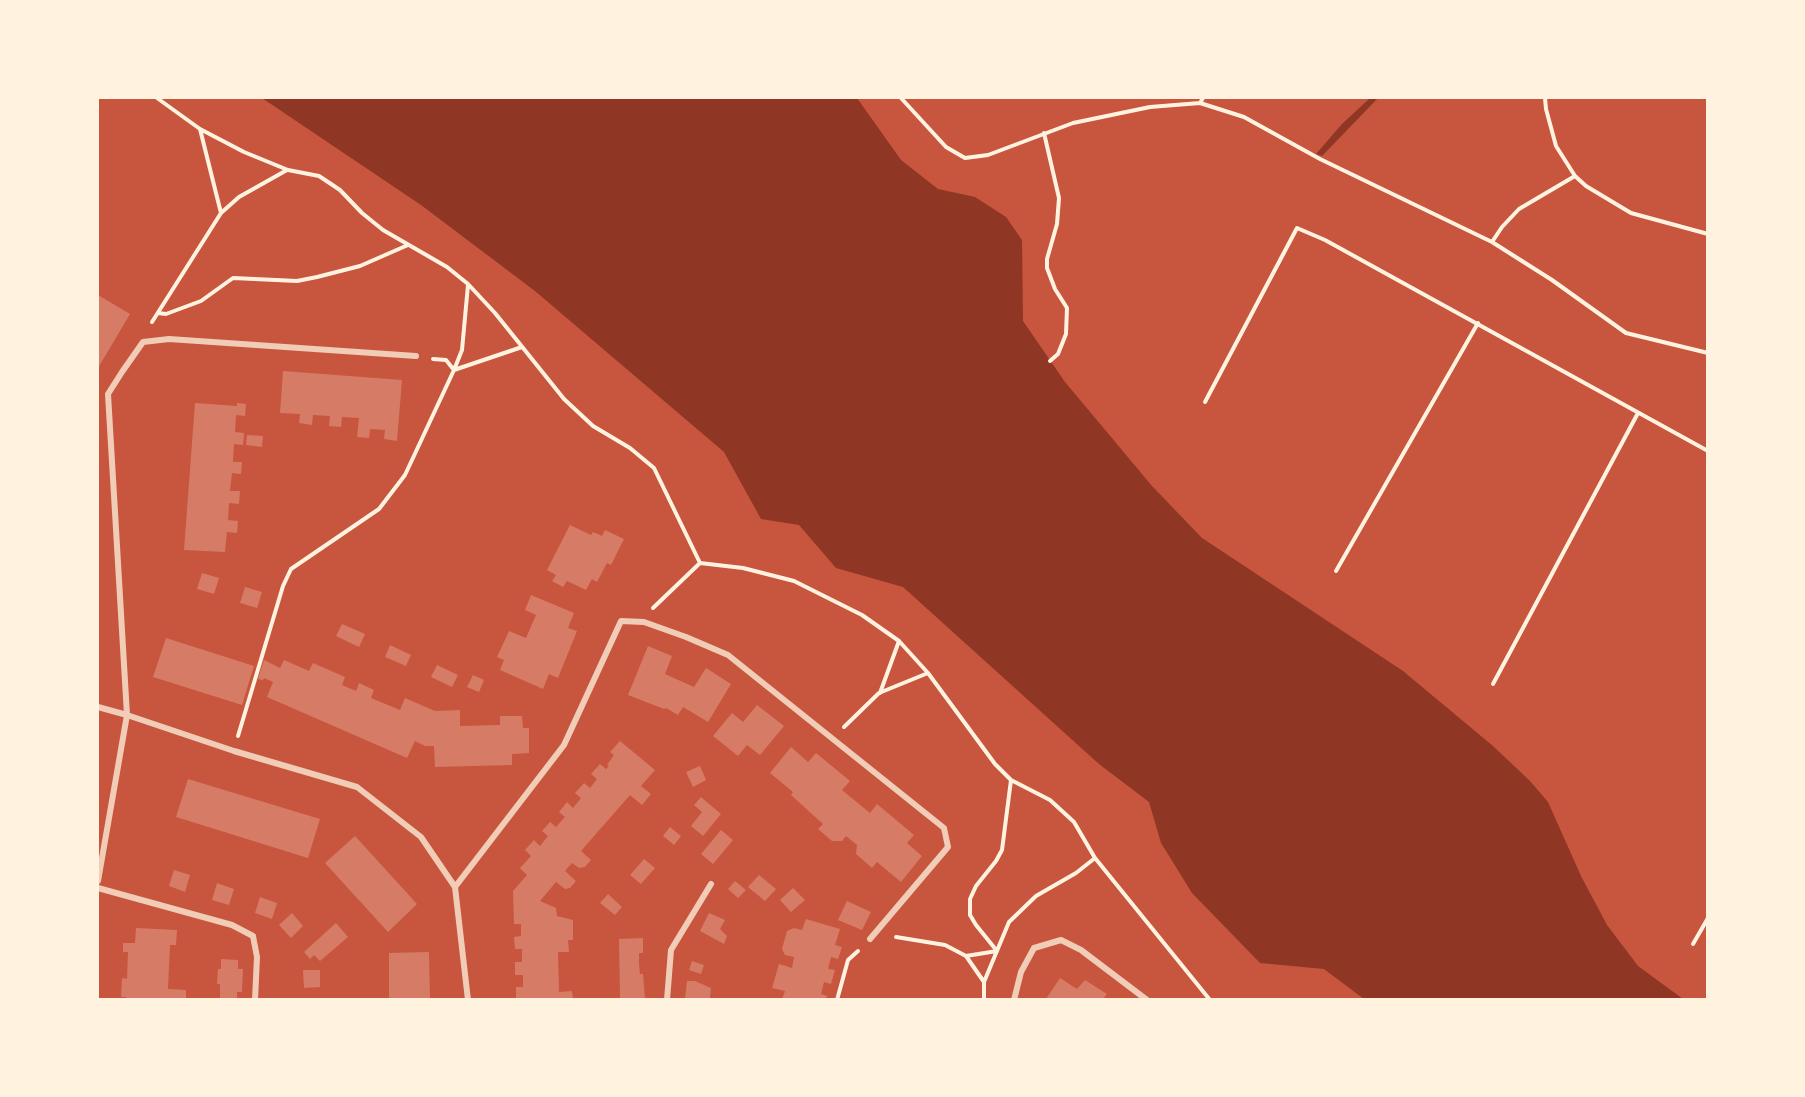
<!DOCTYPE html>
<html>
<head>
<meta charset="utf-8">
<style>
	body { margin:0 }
	#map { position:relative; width:1805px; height:1097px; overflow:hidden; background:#c8553d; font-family:"Open Sans",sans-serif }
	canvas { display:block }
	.frame { position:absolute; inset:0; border:99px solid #fff3e0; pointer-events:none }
</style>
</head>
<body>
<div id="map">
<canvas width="1805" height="1097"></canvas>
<div class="frame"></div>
</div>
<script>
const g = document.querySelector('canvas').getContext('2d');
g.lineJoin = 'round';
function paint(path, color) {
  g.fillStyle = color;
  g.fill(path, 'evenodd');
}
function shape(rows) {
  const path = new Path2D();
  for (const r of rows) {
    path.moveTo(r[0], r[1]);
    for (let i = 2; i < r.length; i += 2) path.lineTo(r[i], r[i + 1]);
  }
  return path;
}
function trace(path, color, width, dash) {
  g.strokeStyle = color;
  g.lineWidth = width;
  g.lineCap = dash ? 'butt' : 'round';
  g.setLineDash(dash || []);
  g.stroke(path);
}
paint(shape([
	[262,98,857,98,901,160,938,189,975,197,1006,217,1022,240,1023,321,1065,382,1152,486,1202,538,1403,671,1493,746,1530,781,1548,802,1581,876,1607,925,1638,966,1683,999,1364,999,1324,969,1260,963,1192,893,1161,843,1149,802,1099,764,903,587,836,568,799,525,761,519,724,452,535,291,421,205],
	[1370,98,1378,98,1322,156,1316,154,1342,124]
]), '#8f3625');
paint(shape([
	[98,295,130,314,98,368],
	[283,371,402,380,397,441,384,439,385,430,370,429,369,438,357,437,359,418,342,417,341,427,329,426,330,416,313,415,312,425,299,423,300,414,280,413],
	[195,403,237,406,237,403,246,404,245,416,236,415,235,432,244,433,244,435,243,445,234,444,233,462,242,462,241,474,232,473,230,491,240,491,239,504,229,503,228,520,238,521,237,533,227,532,225,552,184,550],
	[247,435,263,436,262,447,246,445],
	[570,525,591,535,593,532,602,536,605,530,624,539,611,565,607,563,597,582,592,579,586,590,567,581,563,587,552,581,556,575,547,570],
	[202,573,219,578,214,594,197,589],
	[245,587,262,592,257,608,240,603],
	[531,595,574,613,568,628,577,631,558,678,549,674,543,689,500,670,504,660,497,657,509,631,526,638,536,615,525,610],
	[342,624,365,634,359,647,336,636],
	[166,638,254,666,242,705,153,677],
	[390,645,411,655,406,666,385,657],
	[648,646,672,656,665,674,694,687,706,668,731,684,708,722,683,707,678,715,666,708,664,709,628,695],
	[264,660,280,668,284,660,309,671,313,663,345,677,342,685,356,691,359,683,374,690,371,698,400,710,405,698,435,711,460,710,460,726,500,725,500,716,522,716,523,728,529,728,529,753,512,754,512,765,435,767,434,746,425,746,415,741,407,758,267,697,273,682,264,678,263,680,258,679],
	[437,665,458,675,452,687,431,677],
	[473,675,484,680,479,692,467,687],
	[757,705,784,726,760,755,747,745,738,756,713,736,732,713,743,722],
	[620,741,655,770,641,786,651,794,642,805,630,795,581,851,591,860,585,867,579,868,572,863,565,871,576,881,570,888,565,889,556,882,540,901,556,908,557,916,573,920,573,940,568,940,569,952,558,952,559,992,572,991,573,999,516,999,516,987,523,987,523,975,515,975,515,962,522,962,522,949,515,949,514,937,521,936,521,924,514,924,513,891,527,875,520,868,531,856,525,850,534,840,540,846,548,836,542,831,550,822,556,827,565,817,559,812,567,802,573,808,581,798,575,793,584,783,590,788,597,779,591,774,600,764,606,769,609,766,607,765,614,755,610,752],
	[791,747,808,762,816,753,850,781,842,790,870,813,877,804,914,835,907,843,922,856,901,882,877,862,872,868,863,860,856,854,857,845,846,836,842,841,832,841,818,829,823,824,791,795,793,792,770,773],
	[700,766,706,780,693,787,686,772],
	[188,779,320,819,308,858,176,817],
	[701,797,721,814,703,836,691,826,702,812,694,805],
	[670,827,681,836,674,845,663,836],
	[721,830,733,840,713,864,701,854],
	[355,836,417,904,388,932,325,863],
	[644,859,655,868,641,884,630,875],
	[174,870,190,875,185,892,169,886],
	[759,875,776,889,765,901,748,887],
	[735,881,746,890,738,898,728,889],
	[217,883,234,889,229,905,212,900],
	[793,888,805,900,791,912,780,900],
	[608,894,622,907,615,915,600,903],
	[260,897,277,903,272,919,255,913],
	[847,901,871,912,862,930,838,920],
	[292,913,303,926,291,938,279,925],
	[709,913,725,920,720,929,727,936,724,944,700,931],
	[806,919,840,929,835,945,842,947,838,959,831,957,828,969,835,970,831,984,824,982,821,994,827,996,826,999,782,999,785,991,772,988,779,964,792,968,794,957,785,955,782,949,787,931,794,928,802,930],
	[336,923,348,937,320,961,314,955,310,959,304,952],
	[136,928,177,930,176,945,170,945,168,989,186,990,186,999,126,999,126,997,121,997,122,978,127,979,128,952,123,952,123,943,135,943],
	[643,938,643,953,639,953,639,964,640,974,643,974,645,999,620,999,619,939],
	[429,952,430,999,389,999,389,953],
	[221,959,238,960,238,969,243,969,242,992,237,992,237,1000,220,999,220,984,217,984,218,969,221,969],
	[692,961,704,965,701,974,689,970],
	[303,970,320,970,320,987,304,988],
	[1060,978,1077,989,1085,980,1107,994,1103,999,1046,999],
	[687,981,695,981,711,988,710,998,685,999]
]), '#d67c66');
trace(shape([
	[157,98,200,129,244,152,288,170,319,176,340,190,362,213,383,230,447,267,468,284,495,313,564,399,593,426,630,448,654,468,700,563,743,568,794,581,862,615,899,641,928,673,995,764,1011,780,1050,800,1074,822,1095,858,1210,1000],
	[901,98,946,147,965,158,988,155,1073,123,1150,107,1200,103,1244,117,1320,159,1492,242,1552,280,1626,333,1708,353],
	[1545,98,1546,109,1556,146,1575,176,1586,186,1631,213,1708,234],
	[1200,103,1203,98],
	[200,129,221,213],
	[1044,133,1059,198,1057,224,1047,259,1047,268,1055,289,1067,308,1066,334,1058,354,1050,361],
	[1492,242,1502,227,1519,209,1575,176],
	[158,313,166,314,201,301,233,278,297,281,317,277,360,266,408,245],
	[152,322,221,213,239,197,287,170],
	[433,359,446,360,454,370,462,350,468,285],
	[1205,402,1297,228,1325,240,1708,451],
	[1336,571,1478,323],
	[653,608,700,563],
	[1493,684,1638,413],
	[880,693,899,641],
	[844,727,879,693,928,673],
	[238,736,283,586,291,569,379,509,405,475,454,370,522,347],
	[896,937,945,945,966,956,984,982,984,1000],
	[1693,944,1708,918],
	[997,951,976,925,970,915,970,899,976,886,996,861,1002,850,1011,780],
	[966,956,997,951],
	[984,982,1009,922,1036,896,1076,873,1095,858],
	[837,1000,848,960,858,951]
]), '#fff3e0', 4);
trace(shape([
	[98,707,127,715,234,751,357,787,421,837,455,887,468,1000],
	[98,881,127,715,108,394,122,372,143,342,169,339,416,356],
	[455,887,564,745,621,621,644,622,686,637,728,655,944,828,948,847,870,939],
	[98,888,232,925,253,936,257,957,255,1000],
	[667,1000,671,950,711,884],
	[1014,1000,1021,972,1034,948,1061,940,1081,950,1147,1000]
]), '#f1ccb7', 6);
</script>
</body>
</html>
